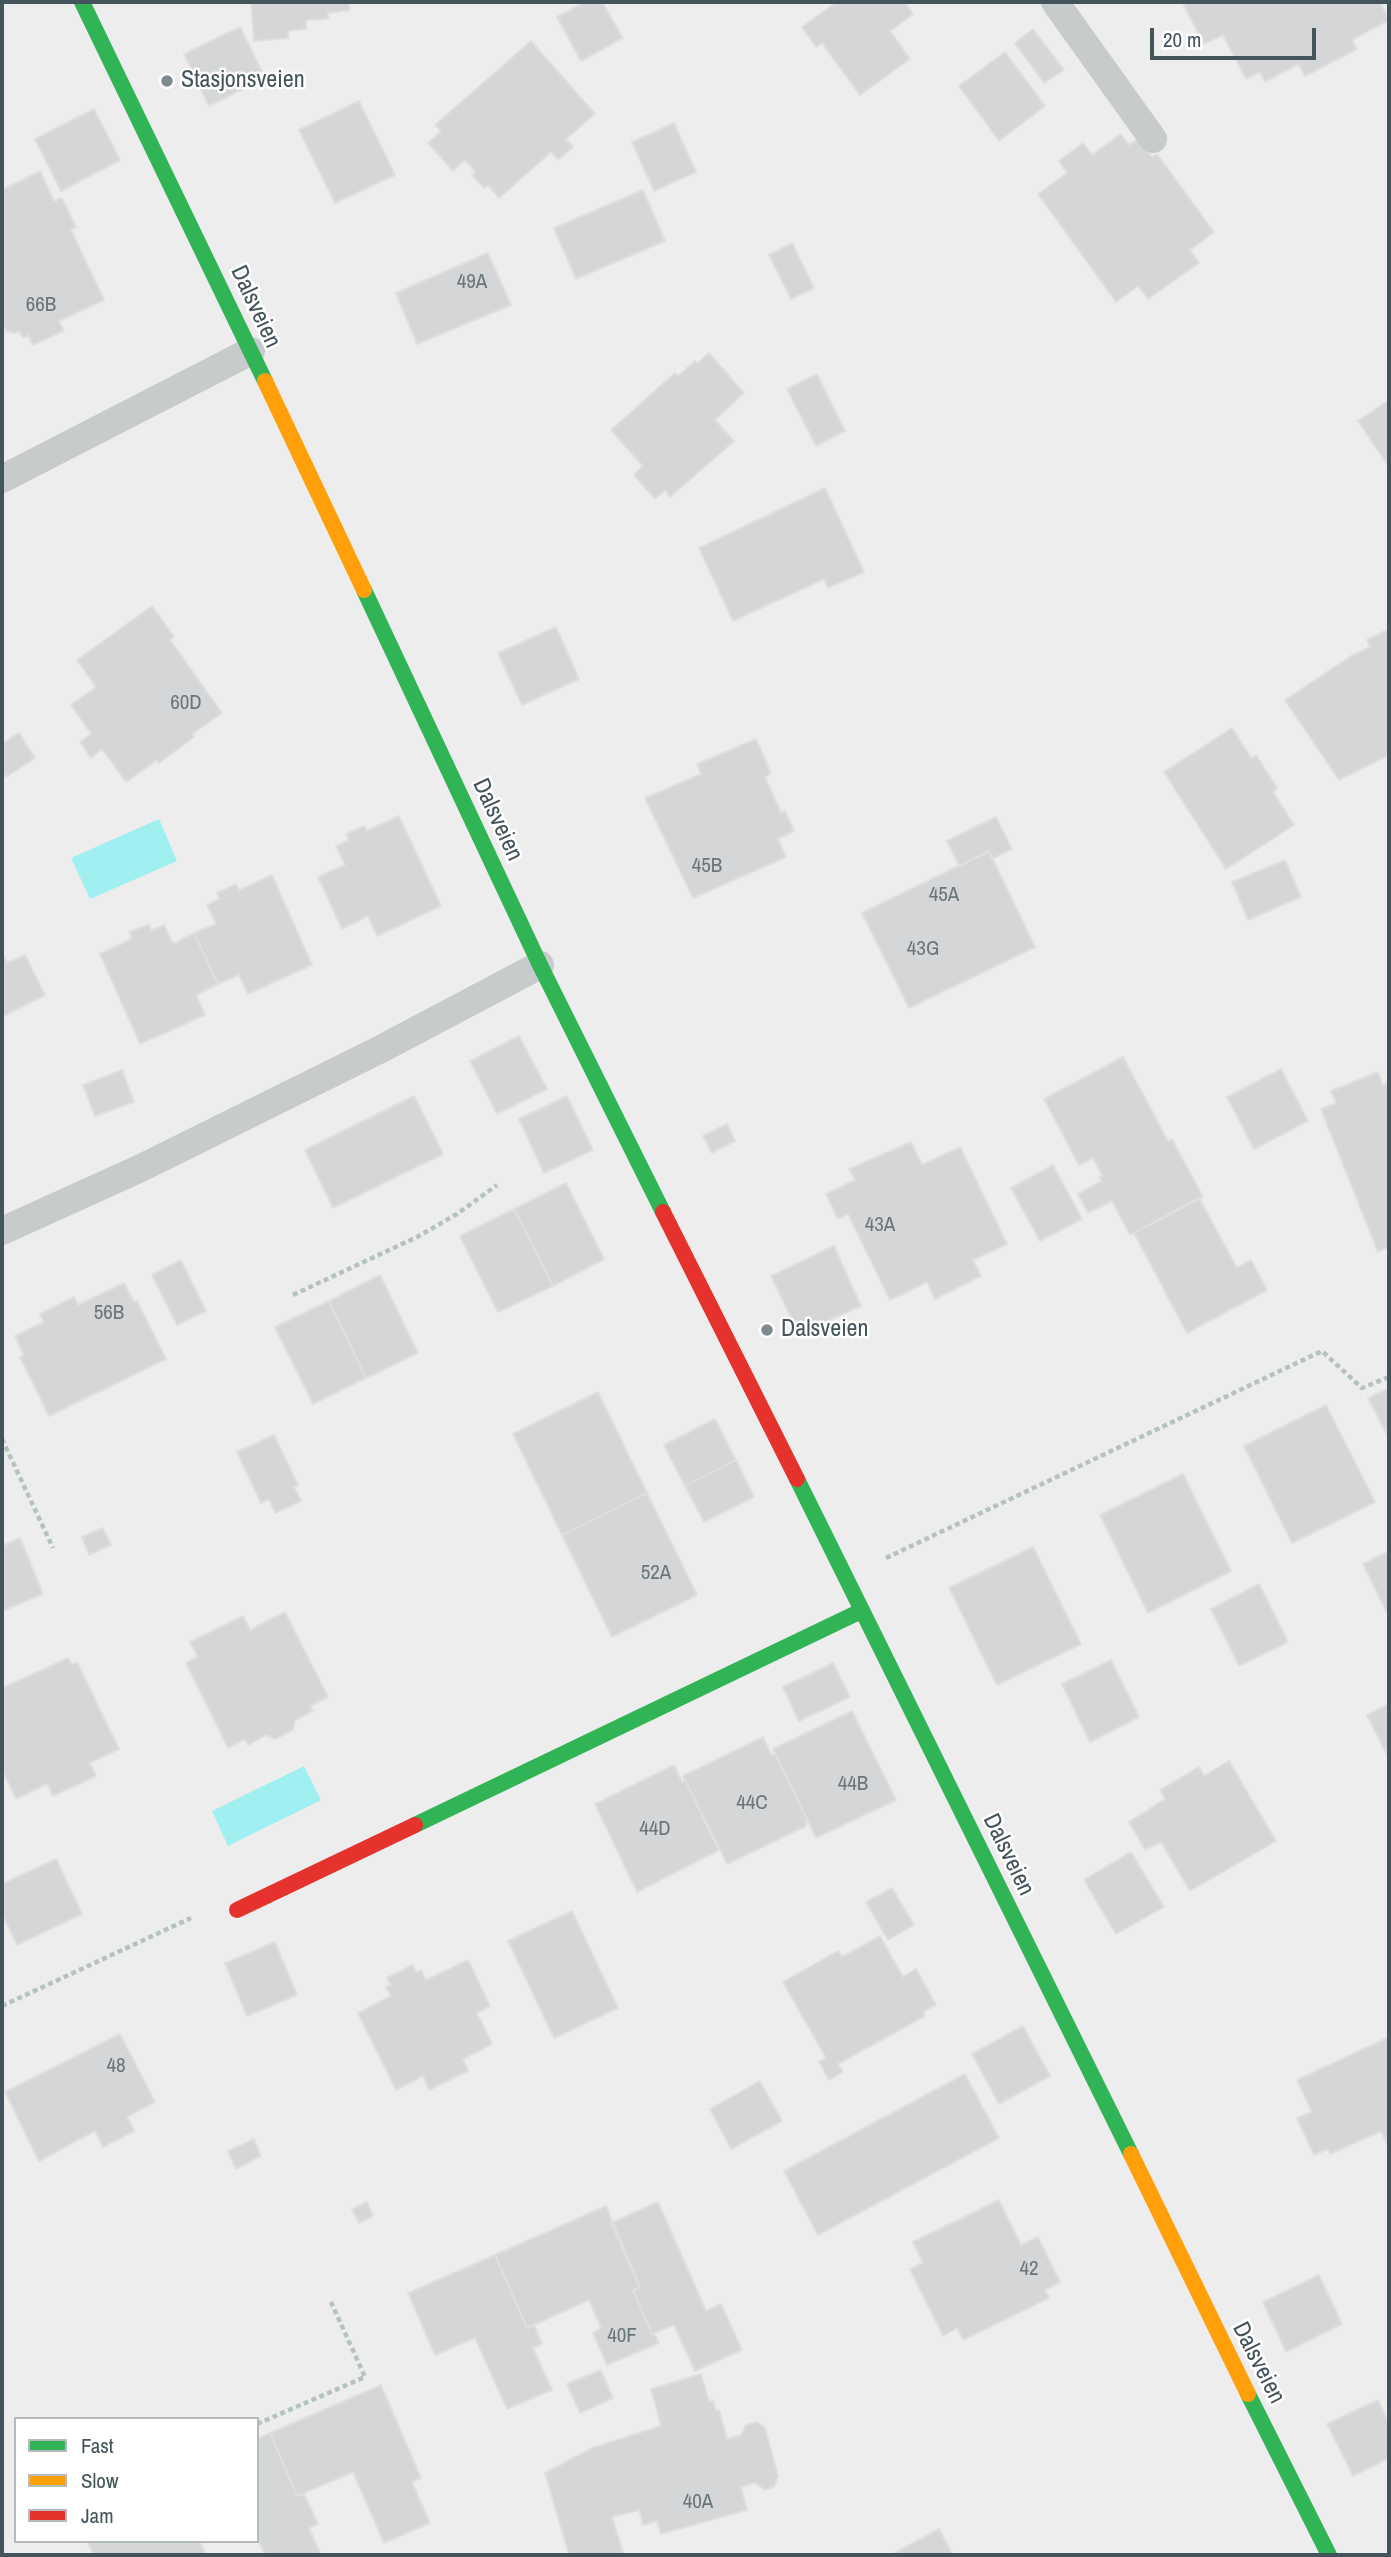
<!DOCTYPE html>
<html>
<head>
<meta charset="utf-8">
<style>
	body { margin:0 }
	#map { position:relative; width:1391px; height:2557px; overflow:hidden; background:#eeeded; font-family:"Archivo Narrow",sans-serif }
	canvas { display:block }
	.frame { position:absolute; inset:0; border:4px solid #43545b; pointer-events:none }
	.legend { position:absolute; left:14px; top:2417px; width:245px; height:126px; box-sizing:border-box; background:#fff; border:2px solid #b4bbbd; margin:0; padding:9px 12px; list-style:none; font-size:21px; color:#43545b }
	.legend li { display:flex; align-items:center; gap:14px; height:35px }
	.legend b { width:35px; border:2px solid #b4bbbd }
	.scale { position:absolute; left:1150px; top:28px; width:166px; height:32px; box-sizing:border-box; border:4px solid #43545b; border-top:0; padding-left:9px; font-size:21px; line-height:24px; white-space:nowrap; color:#43545b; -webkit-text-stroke:5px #fff; paint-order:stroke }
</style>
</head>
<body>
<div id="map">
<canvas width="1391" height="2557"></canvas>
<div class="frame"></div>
<ul class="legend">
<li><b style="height:9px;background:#30b455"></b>Fast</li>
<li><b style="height:9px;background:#ff9f0a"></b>Slow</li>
<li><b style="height:9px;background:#e5322d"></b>Jam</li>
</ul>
<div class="scale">20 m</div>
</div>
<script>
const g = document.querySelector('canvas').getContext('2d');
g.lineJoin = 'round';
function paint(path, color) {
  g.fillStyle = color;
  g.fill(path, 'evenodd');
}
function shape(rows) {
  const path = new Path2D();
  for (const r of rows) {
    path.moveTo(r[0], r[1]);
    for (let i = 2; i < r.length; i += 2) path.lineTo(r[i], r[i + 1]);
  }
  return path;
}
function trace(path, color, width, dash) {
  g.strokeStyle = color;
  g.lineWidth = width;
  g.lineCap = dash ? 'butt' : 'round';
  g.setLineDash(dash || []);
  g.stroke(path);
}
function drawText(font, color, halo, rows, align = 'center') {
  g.font = font + ' "Archivo Narrow",sans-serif';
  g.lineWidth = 5;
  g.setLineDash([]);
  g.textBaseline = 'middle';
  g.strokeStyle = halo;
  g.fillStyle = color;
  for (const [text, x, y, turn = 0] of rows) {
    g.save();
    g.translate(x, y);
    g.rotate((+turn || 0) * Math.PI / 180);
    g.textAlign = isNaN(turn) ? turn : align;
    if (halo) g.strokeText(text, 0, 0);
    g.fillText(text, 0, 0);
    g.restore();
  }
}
paint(shape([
	[159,819,177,861,90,899,71,858],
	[304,1766,321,1800,228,1846,212,1811]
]), '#a0eff1');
const building = shape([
	[251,2,370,2,349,3,350,10,328,13,328,19,306,20,306,29,288,31,288,38,254,41,251,2],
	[585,2,602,2,623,38,581,61,557,17,585,2],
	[837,2,905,2,913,14,890,31,910,59,860,95,822,43,816,47,802,27,837,2],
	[1186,2,1380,2,1389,20,1352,40,1357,49,1305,76,1298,64,1265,82,1260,72,1246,79,1223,35,1204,44,1183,4,1186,2],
	[240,27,265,78,209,106,184,54,240,27],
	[1033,29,1064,70,1044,83,1015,43,1033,29],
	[531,41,595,114,566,139,573,147,558,160,551,152,499,198,488,185,484,188,472,175,476,172,465,160,453,171,428,143,441,131,435,125,531,41],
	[1005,52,1045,106,999,141,959,86,1005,52],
	[359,101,395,175,335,203,299,130,359,101],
	[94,109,120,160,61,191,35,139,94,109],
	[674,123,696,172,654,191,632,142,674,123],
	[1121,134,1129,145,1139,138,1152,157,1157,154,1214,232,1190,250,1199,263,1148,299,1138,286,1116,302,1038,194,1067,173,1059,161,1083,143,1092,155,1121,134],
	[40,171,54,201,62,198,76,227,71,230,104,300,59,321,64,331,33,345,28,335,23,338,19,331,15,333,6,331,2,323,2,190,40,171],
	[643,190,665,241,576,279,554,228,643,190],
	[792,243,814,288,791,299,769,255,792,243],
	[488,253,511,305,417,344,396,293,488,253],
	[709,353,744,393,715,420,734,441,670,497,665,490,655,499,634,475,643,466,611,430,675,373,678,376,695,361,698,363,709,353],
	[817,374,845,431,816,446,787,389,817,374],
	[1389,400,1389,467,1358,421,1389,400],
	[825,488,864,572,828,588,824,579,733,621,699,548,825,488],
	[152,606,174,637,170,640,222,713,192,734,194,737,159,763,157,760,126,782,102,749,91,758,80,742,91,734,71,705,96,687,77,660,152,606],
	[556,627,579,679,522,705,498,653,556,627],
	[1389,629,1389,755,1339,780,1285,700,1351,656,1370,647,1367,640,1389,629],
	[1232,728,1251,758,1256,755,1277,788,1273,792,1294,825,1226,869,1164,772,1232,728],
	[19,733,35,758,6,777,2,770,2,744,19,733],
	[756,739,771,773,765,777,781,813,785,811,794,831,778,839,786,857,693,898,645,798,701,774,697,764,756,739],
	[399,816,441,906,377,936,368,916,342,929,318,877,345,865,336,846,349,840,346,834,365,826,367,831,399,816],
	[996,817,1012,849,992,859,989,851,959,866,947,841,996,817],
	[989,851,1035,947,909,1008,862,913,989,851],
	[1285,860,1301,897,1248,920,1232,882,1285,860],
	[272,875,312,965,248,994,239,975,218,984,194,933,216,924,207,905,220,899,217,893,236,884,239,890,272,875],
	[149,924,151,931,164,925,173,944,194,933,218,984,196,995,205,1015,140,1044,100,954,132,939,129,932,149,924],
	[2,953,7,963,25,955,45,995,2,1017,2,953],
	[519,1036,547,1089,497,1114,470,1061,519,1036],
	[1123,1057,1168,1141,1172,1139,1203,1197,1130,1235,1112,1201,1088,1213,1078,1194,1102,1181,1099,1177,1103,1176,1093,1158,1079,1165,1044,1099,1123,1057],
	[1281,1069,1308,1121,1254,1149,1227,1097,1281,1069],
	[122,1070,134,1102,95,1116,83,1085,122,1070],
	[1378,1072,1383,1085,1389,1082,1389,1247,1378,1252,1321,1109,1336,1103,1331,1091,1378,1072],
	[414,1096,443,1154,333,1208,305,1150,414,1096],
	[567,1096,593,1150,544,1173,519,1119,567,1096],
	[727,1124,735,1141,712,1153,703,1136,727,1124],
	[911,1142,922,1165,960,1147,1007,1244,973,1260,981,1276,935,1299,927,1282,890,1300,848,1214,838,1219,826,1194,855,1180,849,1169,911,1142],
	[1053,1165,1082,1219,1040,1241,1011,1188,1053,1165],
	[566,1183,604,1259,553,1286,514,1209,566,1183],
	[1199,1198,1237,1268,1251,1260,1267,1290,1187,1333,1134,1233,1199,1198],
	[514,1209,553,1286,498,1312,460,1236,514,1209],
	[834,1246,861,1306,799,1334,771,1276,834,1246],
	[181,1260,206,1311,177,1325,152,1275,181,1260],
	[380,1275,418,1353,366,1378,329,1301,380,1275],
	[124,1283,134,1302,137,1301,166,1359,49,1416,20,1357,24,1355,15,1336,44,1322,40,1314,74,1297,78,1305,124,1283],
	[329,1301,366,1378,313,1404,275,1327,329,1301],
	[1389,1388,1389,1439,1368,1398,1389,1388],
	[598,1392,647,1493,562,1535,513,1434,598,1392],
	[1326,1405,1375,1502,1292,1543,1244,1446,1326,1405],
	[715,1419,736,1460,685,1486,664,1445,715,1419],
	[274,1435,298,1485,294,1487,301,1501,275,1513,269,1499,261,1503,237,1452,274,1435],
	[736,1460,754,1497,704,1522,685,1486,736,1460],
	[1183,1474,1231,1571,1148,1613,1100,1515,1183,1474],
	[647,1493,697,1595,612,1637,562,1535,647,1493],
	[103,1528,111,1545,89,1555,82,1537,103,1528],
	[20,1538,43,1594,2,1611,2,1546,20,1538],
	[1033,1547,1081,1644,997,1685,949,1588,1033,1547],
	[1389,1551,1389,1612,1387,1613,1363,1564,1389,1551],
	[1259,1584,1288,1642,1239,1666,1211,1609,1259,1584],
	[285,1612,328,1697,310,1706,313,1711,295,1720,293,1730,275,1739,266,1735,248,1745,245,1739,228,1748,186,1663,198,1657,190,1642,243,1616,250,1630,285,1612],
	[68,1658,72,1665,77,1662,119,1749,90,1763,96,1776,53,1796,47,1784,16,1799,2,1769,2,1700,4,1699,2,1688,68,1658],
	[1111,1660,1139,1717,1090,1742,1062,1684,1111,1660],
	[833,1663,850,1697,799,1721,783,1687,833,1663],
	[1389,1704,1389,1759,1367,1715,1389,1704],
	[852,1711,896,1800,816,1838,773,1749,852,1711],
	[763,1737,771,1755,775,1753,808,1822,805,1823,806,1826,727,1864,683,1776,763,1737],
	[1229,1761,1276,1841,1190,1891,1161,1842,1145,1850,1129,1822,1165,1799,1160,1790,1199,1767,1204,1776,1229,1761],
	[674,1765,682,1782,685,1780,719,1850,637,1892,595,1804,674,1765],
	[1131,1852,1164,1907,1116,1934,1084,1880,1131,1852],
	[56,1859,82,1914,17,1945,2,1913,2,1884,56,1859],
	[892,1888,914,1925,888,1940,866,1902,892,1888],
	[572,1911,618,2008,554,2038,508,1941,572,1911],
	[880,1936,903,1977,916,1969,936,2005,923,2012,925,2016,838,2064,843,2072,829,2080,819,2062,826,2058,783,1982,838,1951,842,1957,880,1936],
	[275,1942,297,1995,247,2016,225,1963,275,1942],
	[468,1960,490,2006,477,2013,492,2044,463,2059,468,2071,429,2090,423,2076,396,2090,358,2013,391,1996,386,1987,391,1985,387,1978,413,1965,416,1973,421,1970,426,1980,468,1960],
	[1023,2026,1050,2076,999,2104,972,2054,1023,2026],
	[120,2034,155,2102,127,2117,134,2131,103,2147,95,2131,39,2161,5,2092,120,2034],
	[1389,2037,1389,2148,1381,2131,1330,2154,1328,2149,1314,2155,1297,2118,1312,2112,1297,2080,1389,2037],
	[965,2074,999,2138,818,2235,784,2171,965,2074],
	[760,2081,782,2121,731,2149,710,2109,760,2081],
	[254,2139,261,2156,236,2169,228,2151,254,2139],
	[999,2200,1021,2245,1038,2237,1060,2282,1045,2290,1049,2298,963,2340,957,2328,943,2336,910,2269,923,2263,913,2242,999,2200],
	[367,2202,373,2216,359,2223,352,2209,367,2202],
	[658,2202,706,2311,721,2304,742,2350,695,2371,674,2325,652,2334,633,2290,640,2287,611,2223,658,2202],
	[606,2206,640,2287,633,2290,652,2334,654,2333,659,2343,607,2365,593,2333,601,2328,589,2300,527,2328,495,2255,606,2206],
	[495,2255,527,2328,534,2325,542,2344,533,2348,552,2390,507,2409,475,2338,435,2355,408,2293,495,2255],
	[1319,2275,1342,2324,1286,2352,1263,2302,1319,2275],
	[601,2370,613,2398,580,2413,567,2384,601,2370],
	[701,2374,709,2401,713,2400,716,2411,719,2410,727,2439,741,2435,746,2425,757,2422,765,2428,778,2476,774,2487,765,2490,755,2483,741,2487,747,2510,661,2534,657,2521,643,2525,639,2510,612,2517,624,2555,569,2555,545,2473,592,2448,661,2426,651,2389,701,2374],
	[381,2385,421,2478,412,2482,430,2523,384,2543,353,2472,297,2496,270,2433,381,2385],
	[1378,2400,1389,2423,1389,2458,1353,2476,1327,2424,1378,2400],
	[270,2433,297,2496,304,2494,318,2524,309,2528,321,2555,265,2555,257,2537,257,2439,270,2433],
	[939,2529,953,2555,894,2555,893,2554,939,2529],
	[87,2541,192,2541,193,2543,200,2541,206,2555,94,2555,87,2541]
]);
paint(building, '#d5d6d7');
trace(building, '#dfdfe0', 2);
trace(shape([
	[293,1295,417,1237,457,1214,497,1185],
	[2,1439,53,1548],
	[886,1558,1322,1351,1362,1388,1389,1377],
	[2,2006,191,1918],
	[257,2424,365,2377,331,2302]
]), '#b4c3bc', 4.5, [5, 3.5]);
trace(shape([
	[1055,2,1153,139],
	[2,479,251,351],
	[2,1231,141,1168,381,1049,540,965]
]), '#c7cbcc', 28);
trace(shape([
	[82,2,265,381],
	[364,590,540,965,663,1212],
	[797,1479,1131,2154],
	[415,1825,861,1611],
	[1248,2394,1329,2555]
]), '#30b455', 16);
trace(shape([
	[265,381,364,590],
	[1131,2154,1248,2394]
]), '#ff9f0a', 16);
trace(shape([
	[663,1212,797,1479],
	[237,1910,415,1825]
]), '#e5322d', 16);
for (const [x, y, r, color] of [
	[167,81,7,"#7f8a8e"],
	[767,1330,7,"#7f8a8e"]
]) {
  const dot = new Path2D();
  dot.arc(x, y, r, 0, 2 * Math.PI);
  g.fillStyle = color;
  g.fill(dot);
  trace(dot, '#fff', 2.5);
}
drawText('21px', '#69767b', null, [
	["49A",472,282],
	["66B",41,305],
	["60D",186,703],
	["45B",707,866],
	["45A",944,895],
	["43G",923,949],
	["43A",880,1225],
	["56B",109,1313],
	["52A",656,1573],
	["44B",853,1784],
	["44C",752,1803],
	["44D",655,1829],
	["48",116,2066],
	["42",1029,2269],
	["40F",622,2336],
	["40A",698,2502]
]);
drawText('24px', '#43545b', '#fff', [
	["Stasjonsveien",181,81],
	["Dalsveien",781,1330]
], 'left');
drawText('24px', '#43545b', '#fff', [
	["Dalsveien",255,307,65],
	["Dalsveien",497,820,65],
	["Dalsveien",1008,1855,64],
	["Dalsveien",1258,2363,63]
]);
</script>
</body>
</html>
